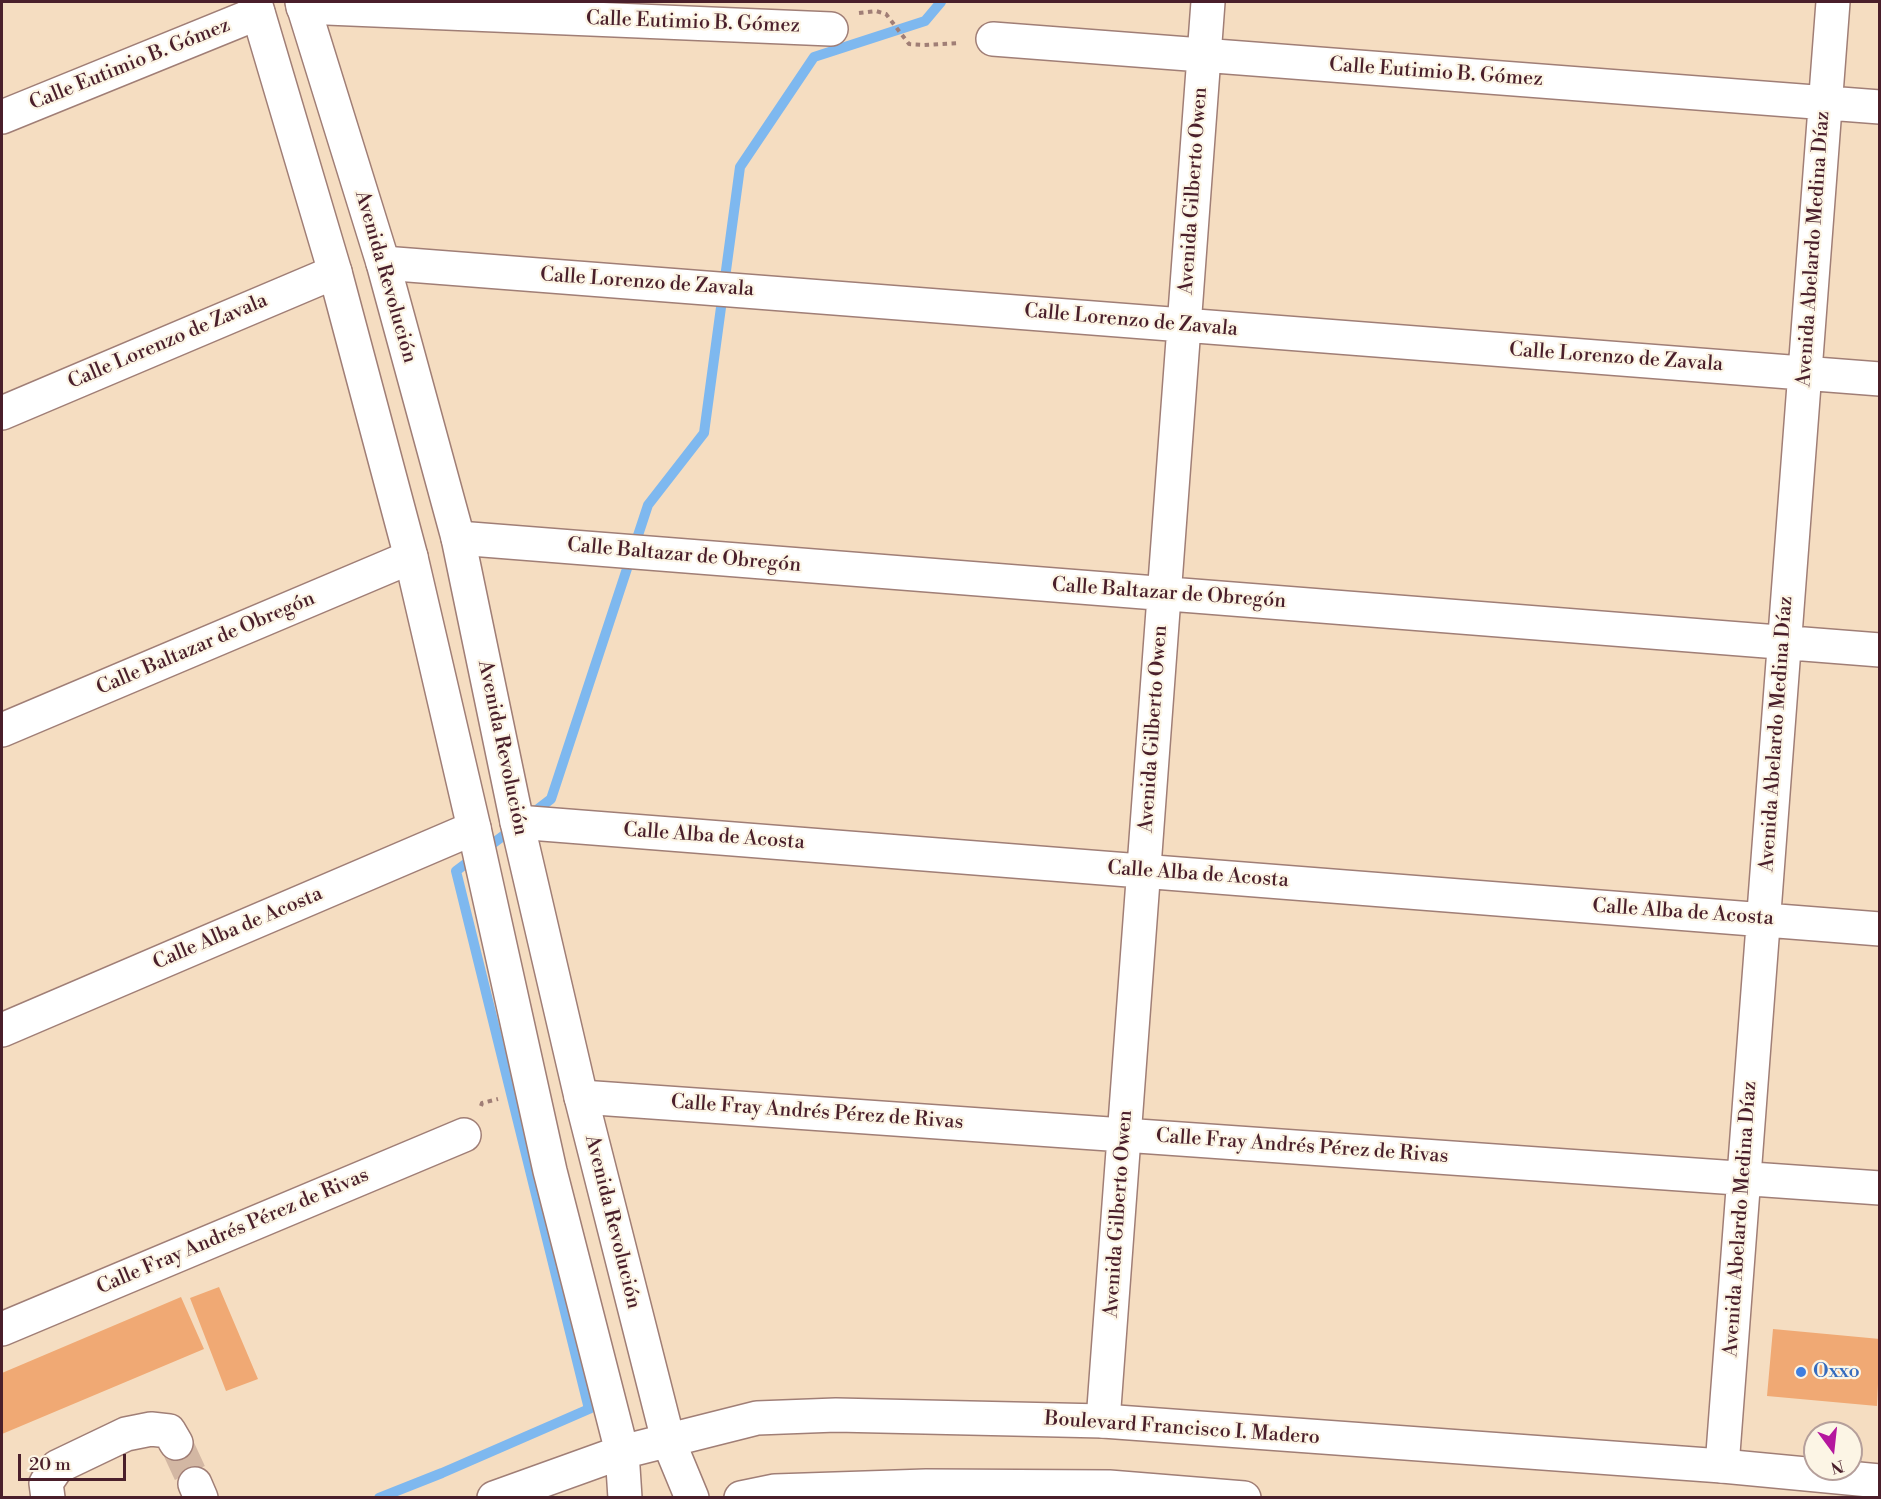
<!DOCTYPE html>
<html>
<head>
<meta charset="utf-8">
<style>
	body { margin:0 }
	#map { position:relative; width:1881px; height:1499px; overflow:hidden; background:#f5ddc1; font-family:"Libre Bodoni",serif }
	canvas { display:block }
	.frame { position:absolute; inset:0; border:3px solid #4a1f2b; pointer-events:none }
	.north { position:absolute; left:1803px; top:1421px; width:60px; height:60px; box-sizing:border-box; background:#fcf5e5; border:2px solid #b59f9b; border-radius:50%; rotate:165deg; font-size:16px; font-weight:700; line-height:24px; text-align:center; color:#4a1f2b }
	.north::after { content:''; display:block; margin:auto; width:21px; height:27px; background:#b5179e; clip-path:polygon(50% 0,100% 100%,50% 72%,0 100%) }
	.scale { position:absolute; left:18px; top:1454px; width:108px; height:27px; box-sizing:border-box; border:3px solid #4a1f2b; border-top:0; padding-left:8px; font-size:18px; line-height:21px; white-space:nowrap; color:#4a1f2b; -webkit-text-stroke:4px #fcf5e5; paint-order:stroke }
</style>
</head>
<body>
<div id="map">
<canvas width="1881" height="1499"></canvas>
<div class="frame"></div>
<div class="north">N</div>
<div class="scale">20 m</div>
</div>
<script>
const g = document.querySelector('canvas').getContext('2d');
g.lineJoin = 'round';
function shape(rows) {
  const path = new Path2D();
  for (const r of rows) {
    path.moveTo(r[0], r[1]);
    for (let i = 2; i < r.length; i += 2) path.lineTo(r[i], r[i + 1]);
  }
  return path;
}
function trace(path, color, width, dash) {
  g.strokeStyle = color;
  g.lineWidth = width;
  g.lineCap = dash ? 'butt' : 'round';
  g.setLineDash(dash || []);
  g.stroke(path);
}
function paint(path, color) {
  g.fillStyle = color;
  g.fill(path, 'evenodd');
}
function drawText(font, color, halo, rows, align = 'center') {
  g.font = font + ' "Libre Bodoni",serif';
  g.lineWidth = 4.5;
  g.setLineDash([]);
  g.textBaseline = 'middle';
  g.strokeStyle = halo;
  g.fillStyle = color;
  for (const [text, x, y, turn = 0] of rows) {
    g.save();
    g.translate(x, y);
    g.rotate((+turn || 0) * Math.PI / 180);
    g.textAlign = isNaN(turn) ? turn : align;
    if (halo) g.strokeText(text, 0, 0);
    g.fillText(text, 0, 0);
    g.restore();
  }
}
trace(shape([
	[529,816,551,799,648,505,704,433,740,167,814,57,925,21,941,2],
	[379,1498,442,1473,589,1409,456,871,515,827]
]), '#7eb8ef', 10);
paint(shape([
	[219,1287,258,1379,226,1391,190,1298],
	[181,1297,204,1349,2,1434,2,1373],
	[1773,1329,1880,1339,1877,1406,1767,1396]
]), '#f0a974');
trace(shape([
	[176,1443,195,1484]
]), '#d3b7a3', 33, [33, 16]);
const minor = shape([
	[303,7,831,29],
	[993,39,1880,107],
	[2,117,258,13],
	[383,263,1880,379],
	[2,413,335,272],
	[458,538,1880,650],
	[2,730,411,557],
	[517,822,1880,929],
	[2,1030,474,828],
	[581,1097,1880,1188],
	[2,1329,464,1135],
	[1103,1421,1208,2],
	[1722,1466,1833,2],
	[195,1484,201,1498],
	[48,1498,46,1483,57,1467,126,1434,151,1429,169,1431,176,1443]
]);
const major = shape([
	[255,2,335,272,411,557,474,828,550,1171,622,1452,625,1498],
	[302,2,383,263,458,538,517,822,581,1097,668,1440,692,1498],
	[494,1498,622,1452,757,1418,836,1415,1103,1421,1722,1466,1880,1481],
	[741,1498,775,1491,926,1486,1109,1487,1244,1498]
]);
trace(minor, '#a07e76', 36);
trace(major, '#a07e76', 36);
trace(shape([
	[859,13,876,11,886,14,909,44,924,45,959,43],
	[481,1106,482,1103,498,1099]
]), '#a07e76', 4, [4.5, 4.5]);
trace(minor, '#fff', 33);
trace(major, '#fff', 33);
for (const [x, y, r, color] of [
	[1801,1372,6,"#3f7fe0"]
]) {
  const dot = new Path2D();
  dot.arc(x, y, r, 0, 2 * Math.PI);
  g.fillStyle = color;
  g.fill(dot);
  trace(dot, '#fcf5e5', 2);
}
drawText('20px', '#4a1f2b', '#fcf5e5', [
	["Calle Eutimio B. Gómez",693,23,2],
	["Calle Eutimio B. Gómez",130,65,-22],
	["Calle Eutimio B. Gómez",1436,73,4],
	["Avenida Gilberto Owen",1194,191,-86],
	["Avenida Abelardo Medina Díaz",1814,249,-86],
	["Avenida Revolución",385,277,74],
	["Calle Lorenzo de Zavala",647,283,4],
	["Calle Lorenzo de Zavala",1131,321,5],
	["Calle Lorenzo de Zavala",168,342,-23],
	["Calle Lorenzo de Zavala",1616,358,4],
	["Calle Baltazar de Obregón",684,556,5],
	["Calle Baltazar de Obregón",1169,594,4],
	["Calle Baltazar de Obregón",206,644,-23],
	["Avenida Gilberto Owen",1154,729,-86],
	["Avenida Abelardo Medina Díaz",1777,734,-86],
	["Avenida Revolución",502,748,78],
	["Calle Alba de Acosta",714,837,4],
	["Calle Alba de Acosta",1198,875,4],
	["Calle Alba de Acosta",1683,913,4],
	["Calle Alba de Acosta",238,929,-23],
	["Calle Fray Andrés Pérez de Rivas",817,1113,4],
	["Calle Fray Andrés Pérez de Rivas",1302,1147,4],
	["Avenida Gilberto Owen",1119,1214,-86],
	["Avenida Abelardo Medina Díaz",1741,1219,-86],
	["Avenida Revolución",612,1222,76],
	["Calle Fray Andrés Pérez de Rivas",233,1232,-23],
	["Boulevard Francisco I. Madero",1182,1429,4]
]);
drawText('20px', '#366cbe', '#fcf5e5', [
	["Oxxo",1813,1372]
], 'left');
</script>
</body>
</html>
